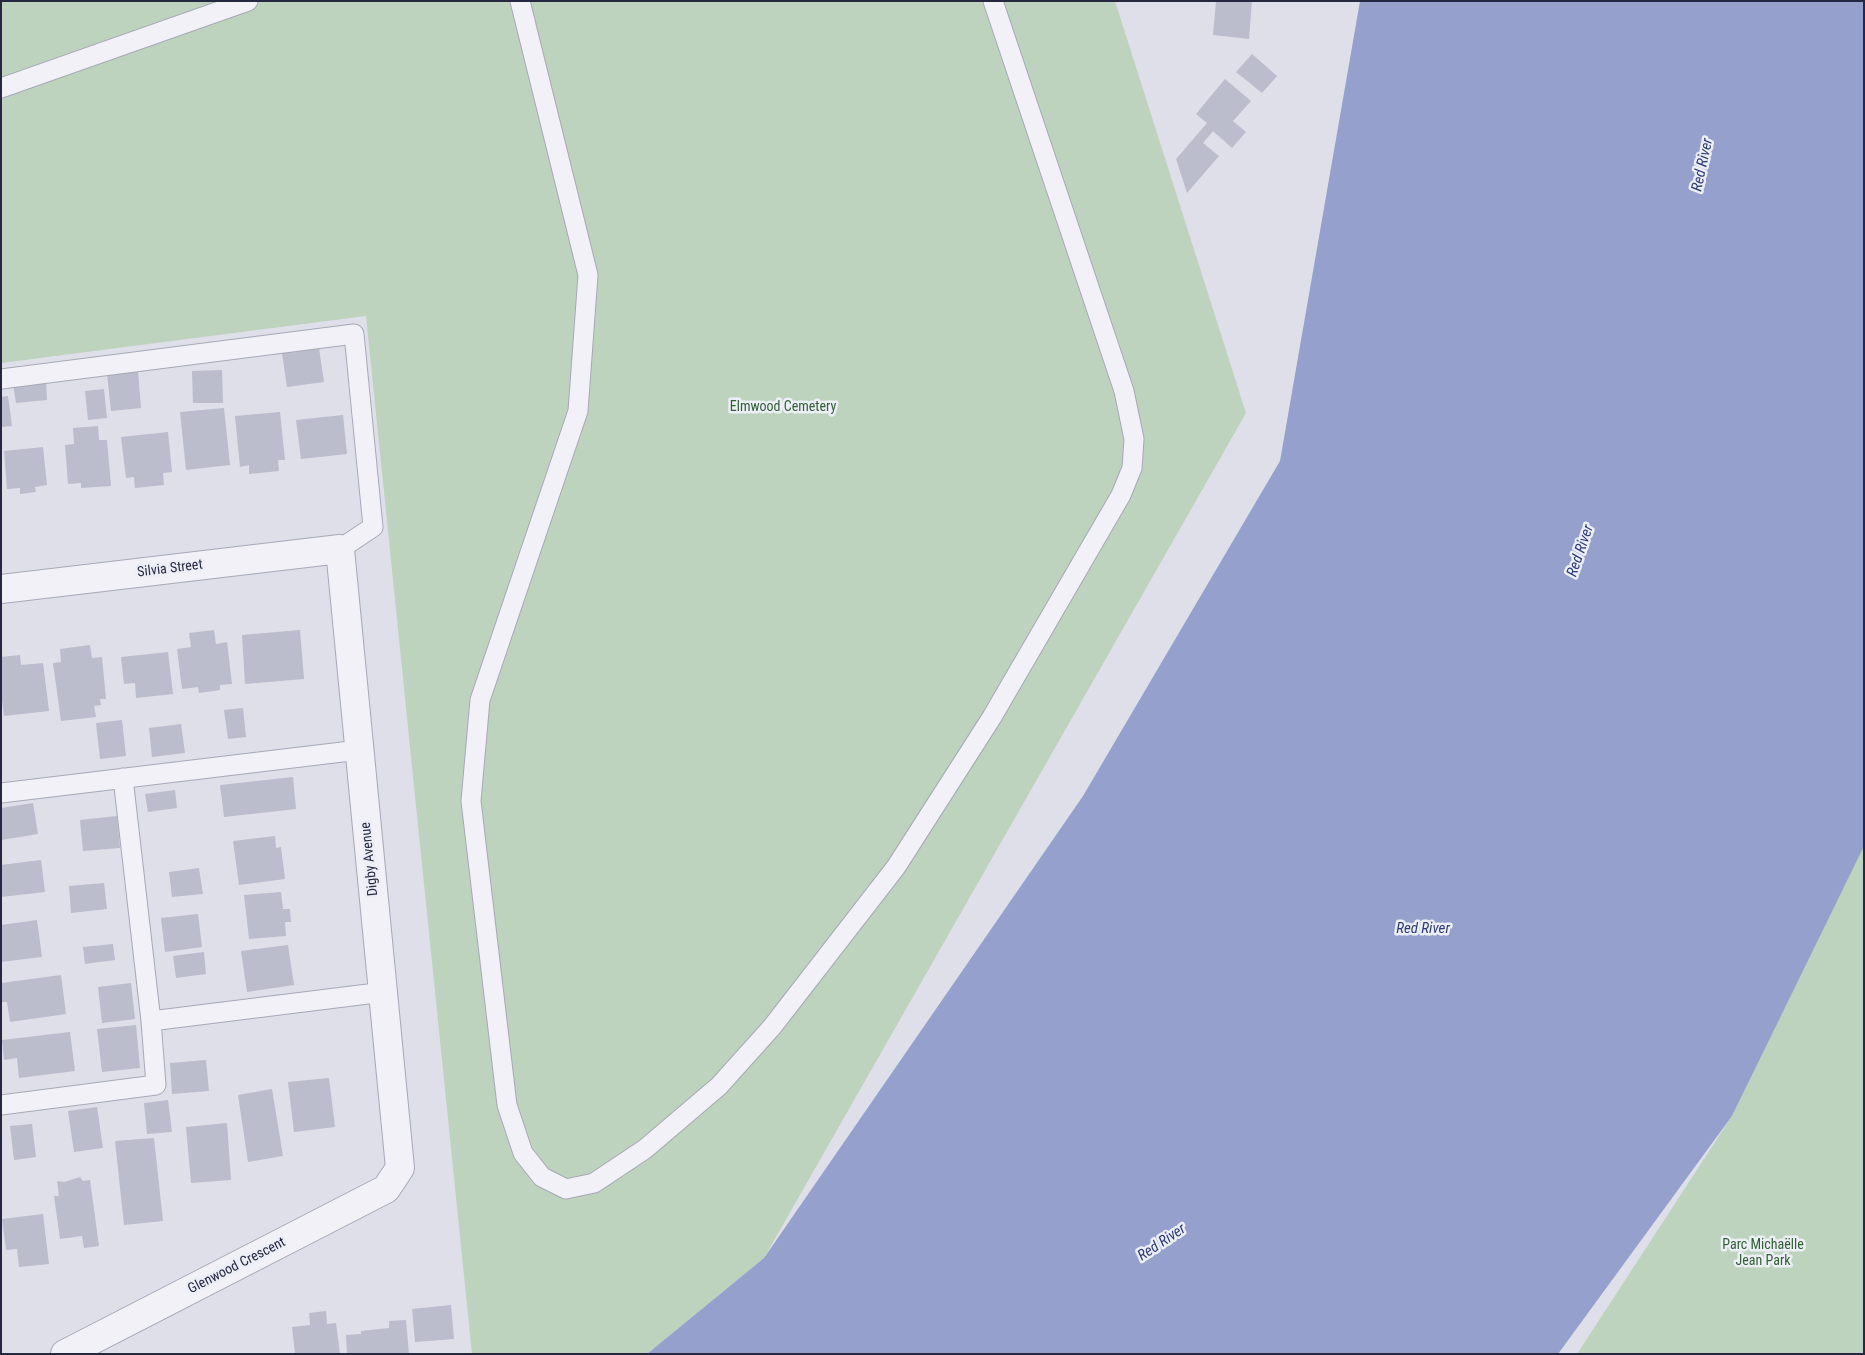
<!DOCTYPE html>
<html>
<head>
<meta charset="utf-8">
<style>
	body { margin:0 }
	#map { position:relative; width:1865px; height:1355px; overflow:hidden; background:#dedfe9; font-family:"Roboto Condensed",sans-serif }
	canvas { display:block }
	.frame { position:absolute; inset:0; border:2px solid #262841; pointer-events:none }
</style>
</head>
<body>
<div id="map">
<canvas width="1865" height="1355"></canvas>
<div class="frame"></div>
</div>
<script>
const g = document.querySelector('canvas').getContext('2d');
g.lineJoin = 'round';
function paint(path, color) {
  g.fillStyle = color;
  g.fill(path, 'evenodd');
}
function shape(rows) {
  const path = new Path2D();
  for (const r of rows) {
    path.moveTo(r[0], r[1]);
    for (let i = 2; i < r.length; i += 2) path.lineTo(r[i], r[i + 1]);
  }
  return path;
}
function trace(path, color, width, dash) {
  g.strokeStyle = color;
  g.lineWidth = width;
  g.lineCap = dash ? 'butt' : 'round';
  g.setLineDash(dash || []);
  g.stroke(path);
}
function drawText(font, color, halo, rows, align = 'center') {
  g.font = font + ' "Roboto Condensed",sans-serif';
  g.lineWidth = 5;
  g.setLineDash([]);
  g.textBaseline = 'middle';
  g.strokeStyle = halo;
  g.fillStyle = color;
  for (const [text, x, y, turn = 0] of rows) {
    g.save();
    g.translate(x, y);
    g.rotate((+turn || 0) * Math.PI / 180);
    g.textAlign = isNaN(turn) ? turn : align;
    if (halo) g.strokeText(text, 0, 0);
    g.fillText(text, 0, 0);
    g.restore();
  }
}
paint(shape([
	[1,1,1115,1,1246,413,764,1258,647,1354,472,1354,366,316,1,363],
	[1864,843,1864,1354,1577,1354,1732,1116]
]), '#bed3be');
paint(shape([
	[1360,1,1864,1,1864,846,1732,1116,1558,1354,647,1354,764,1258,1083,796,1280,461]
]), '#95a1cc');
paint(shape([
	[1216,1,1252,1,1249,39,1213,35],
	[1252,54,1277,76,1262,93,1236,72],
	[1225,79,1251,101,1233,121,1246,132,1232,148,1213,131,1203,143,1219,156,1187,193,1176,159,1207,123,1196,114],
	[319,348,324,382,287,387,282,353],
	[222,370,223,403,193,403,192,371],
	[138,371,141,408,111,411,107,374],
	[46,381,47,400,16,403,13,384],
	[104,389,107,418,88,420,85,391],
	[8,396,12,426,1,427,1,397],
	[224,408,230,465,186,470,180,412],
	[280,412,285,460,278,460,279,471,249,474,249,465,240,467,235,416],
	[343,415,347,454,301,459,296,420],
	[98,426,99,440,107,440,111,486,81,488,81,483,68,484,65,445,74,444,73,428],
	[168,432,172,472,163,473,164,485,135,488,134,477,126,478,121,437],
	[43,447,47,485,35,487,36,492,20,494,20,488,7,489,4,451],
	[214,630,216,644,227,642,232,684,220,685,220,690,199,693,198,687,182,689,177,649,191,647,189,633],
	[300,630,304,679,245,684,242,635],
	[90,645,92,658,102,657,106,699,100,699,101,705,94,706,96,717,61,721,53,663,61,662,60,649],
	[168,652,173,694,136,698,135,683,124,684,121,657],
	[20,655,21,665,43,663,49,711,4,716,1,692,1,657],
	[243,708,246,737,228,739,224,710],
	[122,720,126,756,100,759,96,723],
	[181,724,185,753,152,757,149,728],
	[293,777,296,809,224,817,220,785],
	[175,790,177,808,148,812,145,794],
	[33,803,38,834,1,840,1,808],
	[117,816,120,848,83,851,80,820],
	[275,836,276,848,281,847,285,879,239,885,233,841],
	[41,860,45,892,1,897,1,865],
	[199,868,203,894,172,897,169,872],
	[104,883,107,909,71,913,69,886],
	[281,892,283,909,290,909,291,922,285,922,286,936,249,939,244,895],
	[198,914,202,947,165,952,161,918],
	[37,920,42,957,1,962,1,925],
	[113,944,115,960,85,964,83,947],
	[288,945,294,985,247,992,241,951],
	[204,952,206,974,176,978,173,956],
	[61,975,66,1014,10,1022,7,1002,1,1002,1,983],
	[131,983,135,1019,102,1023,98,987],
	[136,1025,140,1068,102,1072,97,1029],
	[70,1032,75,1071,19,1078,17,1058,4,1060,2,1040],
	[206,1060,209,1091,172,1094,170,1063],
	[329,1078,335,1127,294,1132,288,1082],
	[272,1089,283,1156,248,1162,238,1095],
	[168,1100,172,1132,147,1134,144,1103],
	[97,1107,103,1148,74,1152,68,1111],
	[227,1123,231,1180,191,1183,186,1127],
	[32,1124,36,1157,14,1160,10,1126],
	[154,1138,163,1221,124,1225,115,1141],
	[80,1177,83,1181,90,1180,99,1246,84,1248,82,1236,60,1239,54,1196,59,1196,57,1181,64,1182],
	[43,1214,49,1264,19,1267,17,1249,6,1250,2,1219],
	[451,1305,454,1339,415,1342,412,1309],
	[326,1311,327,1324,336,1323,340,1354,295,1354,292,1327,310,1325,309,1313],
	[406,1320,409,1354,347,1354,346,1335,361,1334,361,1331,389,1328,389,1321]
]), '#bbbccc');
const service = shape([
	[520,1,588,275,578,411,480,700,471,801,507,1105,523,1153,542,1177,566,1189,594,1183,645,1149,719,1086,772,1027,896,867,992,717,1121,495,1132,468,1134,439,1124,391,993,1],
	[1,88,248,1],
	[1,379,354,334,373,527,340,549],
	[1,793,359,750],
	[151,1021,384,992],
	[1,1105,156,1085,151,1021,123,778]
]);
const minor = shape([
	[1,589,340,549,400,1168,386,1189,65,1354]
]);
trace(service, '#a7a8b7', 21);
trace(minor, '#a7a8b7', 30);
trace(service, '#f1f1f7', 19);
trace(minor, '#f1f1f7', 28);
drawText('14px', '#325e35', '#edeff6', [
	["Elmwood Cemetery",783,407],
	["Parc Michaëlle",1763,1245],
	["Jean Park",1763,1261]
]);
drawText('14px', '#262841', '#edeff6', [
	["Silvia Street",170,569,-7],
	["Digby Avenue",370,859,-96],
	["Glenwood Crescent",237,1266,-27]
]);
drawText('italic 15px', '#2d3a78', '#edeff6', [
	["Red River",1703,165,-78],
	["Red River",1581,551,-71],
	["Red River",1423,929],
	["Red River",1162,1243,-34]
]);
</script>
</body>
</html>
